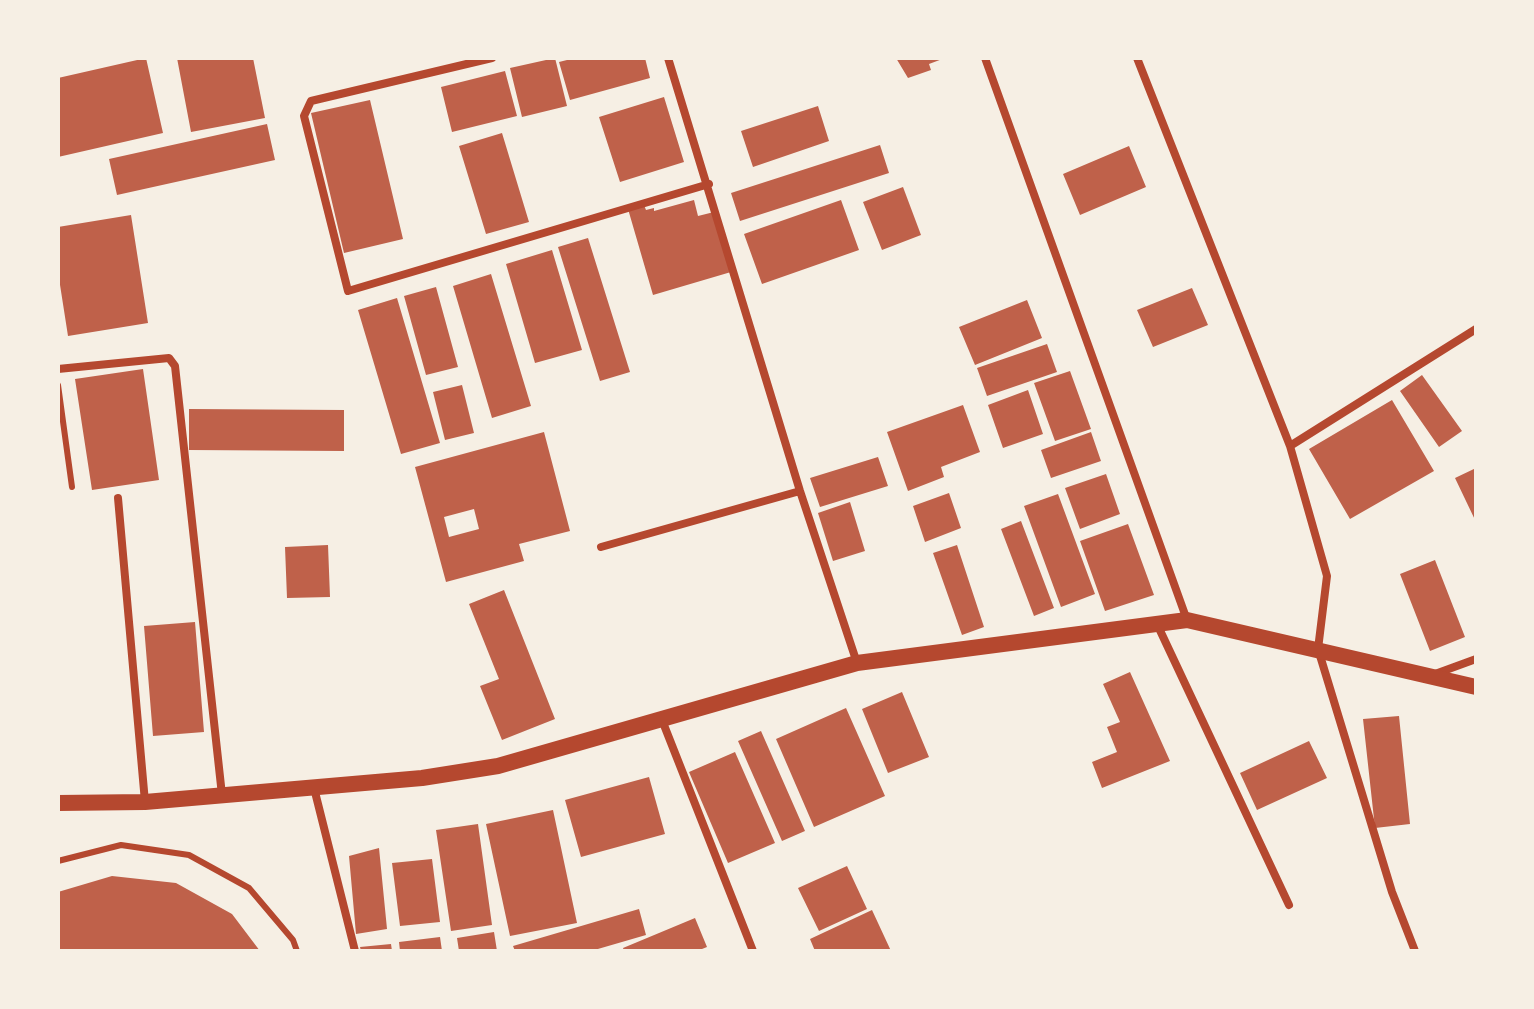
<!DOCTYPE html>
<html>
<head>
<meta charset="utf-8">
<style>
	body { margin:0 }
	#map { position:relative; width:1534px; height:1009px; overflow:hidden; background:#f6efe4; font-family:"PT Sans",sans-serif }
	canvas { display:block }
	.frame { position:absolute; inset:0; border:60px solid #f6efe4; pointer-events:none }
</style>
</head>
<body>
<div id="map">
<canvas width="1534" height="1009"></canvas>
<div class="frame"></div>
</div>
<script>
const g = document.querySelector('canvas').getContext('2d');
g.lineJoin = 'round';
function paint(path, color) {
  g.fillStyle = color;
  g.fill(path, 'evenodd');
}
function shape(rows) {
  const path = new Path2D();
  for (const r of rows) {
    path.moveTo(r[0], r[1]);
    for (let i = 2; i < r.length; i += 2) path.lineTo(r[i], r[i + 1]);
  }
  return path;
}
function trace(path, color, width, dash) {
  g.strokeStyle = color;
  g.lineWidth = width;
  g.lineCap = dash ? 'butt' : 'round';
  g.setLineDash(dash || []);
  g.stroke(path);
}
paint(shape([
	[146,58,163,133,58,157,58,78],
	[177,58,253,58,265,118,191,132],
	[555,58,567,106,522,117,510,68],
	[575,58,645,58,650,78,570,100,559,62],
	[896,58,945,58,929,64,931,70,908,78],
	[505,71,517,116,452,132,441,87],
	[664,97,684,162,620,182,599,117],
	[370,100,403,239,344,253,311,113],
	[818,106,829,141,753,167,741,131],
	[267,124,275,160,117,195,109,159],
	[502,133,529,222,486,234,459,146],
	[880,145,889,173,740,221,731,193],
	[1129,146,1146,187,1080,215,1063,174],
	[903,187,921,235,882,250,863,202],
	[694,200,698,216,714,212,731,272,653,295,628,209,644,205,646,210,654,208,654,211],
	[841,200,859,250,762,284,744,234],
	[131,215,148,323,68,336,58,272,58,227],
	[588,238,630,372,600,381,558,247],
	[552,250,582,350,535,363,506,264],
	[491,274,531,406,492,418,453,286],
	[436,287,458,367,426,375,404,296],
	[1192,288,1208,325,1153,347,1137,310],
	[397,298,440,443,401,454,358,310],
	[1027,300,1042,338,975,365,959,327],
	[1047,344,1057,372,987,396,977,368],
	[143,369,159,480,92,490,75,379],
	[1070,371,1091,429,1055,441,1034,383],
	[1422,375,1462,431,1439,447,1400,391],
	[462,385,474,433,445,440,433,392],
	[1028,390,1043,434,1003,448,988,405],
	[1392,400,1434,471,1350,519,1309,449],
	[963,405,980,452,941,467,944,477,908,491,887,432],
	[189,409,344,410,344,451,189,450],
	[544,432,570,531,519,544,524,561,446,582,415,467],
	[474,509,479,529,449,537,444,517],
	[1091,432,1101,461,1051,478,1041,450],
	[878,457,888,486,820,507,810,478],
	[1476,468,1476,522,1455,478],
	[1106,474,1120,514,1080,529,1065,488],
	[949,493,961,528,925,542,913,506],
	[1058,494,1095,594,1061,607,1024,506],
	[850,502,865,551,833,561,818,513],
	[1021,521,1054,608,1034,616,1001,529],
	[1128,524,1154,595,1105,611,1080,541],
	[328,545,330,597,287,598,285,547],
	[957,545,984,627,962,635,933,553],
	[1435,560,1465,637,1430,651,1400,574],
	[504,590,555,719,502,740,480,686,499,679,469,604],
	[195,622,204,732,153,736,144,626],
	[1130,672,1170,761,1102,788,1092,762,1117,752,1107,727,1120,722,1103,684],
	[902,692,929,757,888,773,862,709],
	[846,708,885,796,814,827,776,739],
	[1399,716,1410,824,1375,828,1363,719],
	[761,731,805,831,782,841,738,741],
	[1309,741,1327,778,1257,810,1240,773],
	[735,752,775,843,728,863,689,772],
	[649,777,665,834,581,857,565,800],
	[553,810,577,923,510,936,486,824],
	[478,824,492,925,451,931,436,830],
	[379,848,387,929,356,934,349,856],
	[432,859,440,922,400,926,392,863],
	[847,866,867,909,819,931,798,888],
	[112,876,176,883,232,914,260,951,58,951,58,892],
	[639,909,646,935,591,951,515,951,513,946],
	[872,910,891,951,815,951,810,939],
	[695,918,707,947,697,951,624,951,623,948],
	[494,932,497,951,459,951,457,938],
	[440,937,442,951,400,951,399,942],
	[391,944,392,951,361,951,360,947]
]), '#bf614a');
trace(shape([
	[58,385,72,487],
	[58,861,121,845,189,855,249,888,293,940,297,951]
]), '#b5482f', 6);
trace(shape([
	[492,58,311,101,304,116,348,291,709,184],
	[668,58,800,491,857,663],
	[985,58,1187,620],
	[1137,58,1290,446,1327,576,1318,649,1392,892,1415,951],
	[58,369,169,358,175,366,222,795],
	[1290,446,1476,329],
	[118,498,145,802],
	[601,547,800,491],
	[1157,624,1289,905],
	[1435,674,1476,659],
	[662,720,753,951],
	[314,788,355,951]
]), '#b5482f', 8);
trace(shape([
	[58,803,145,802,422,778,498,766,857,663,1187,620,1476,687]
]), '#b5482f', 16);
</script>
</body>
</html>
